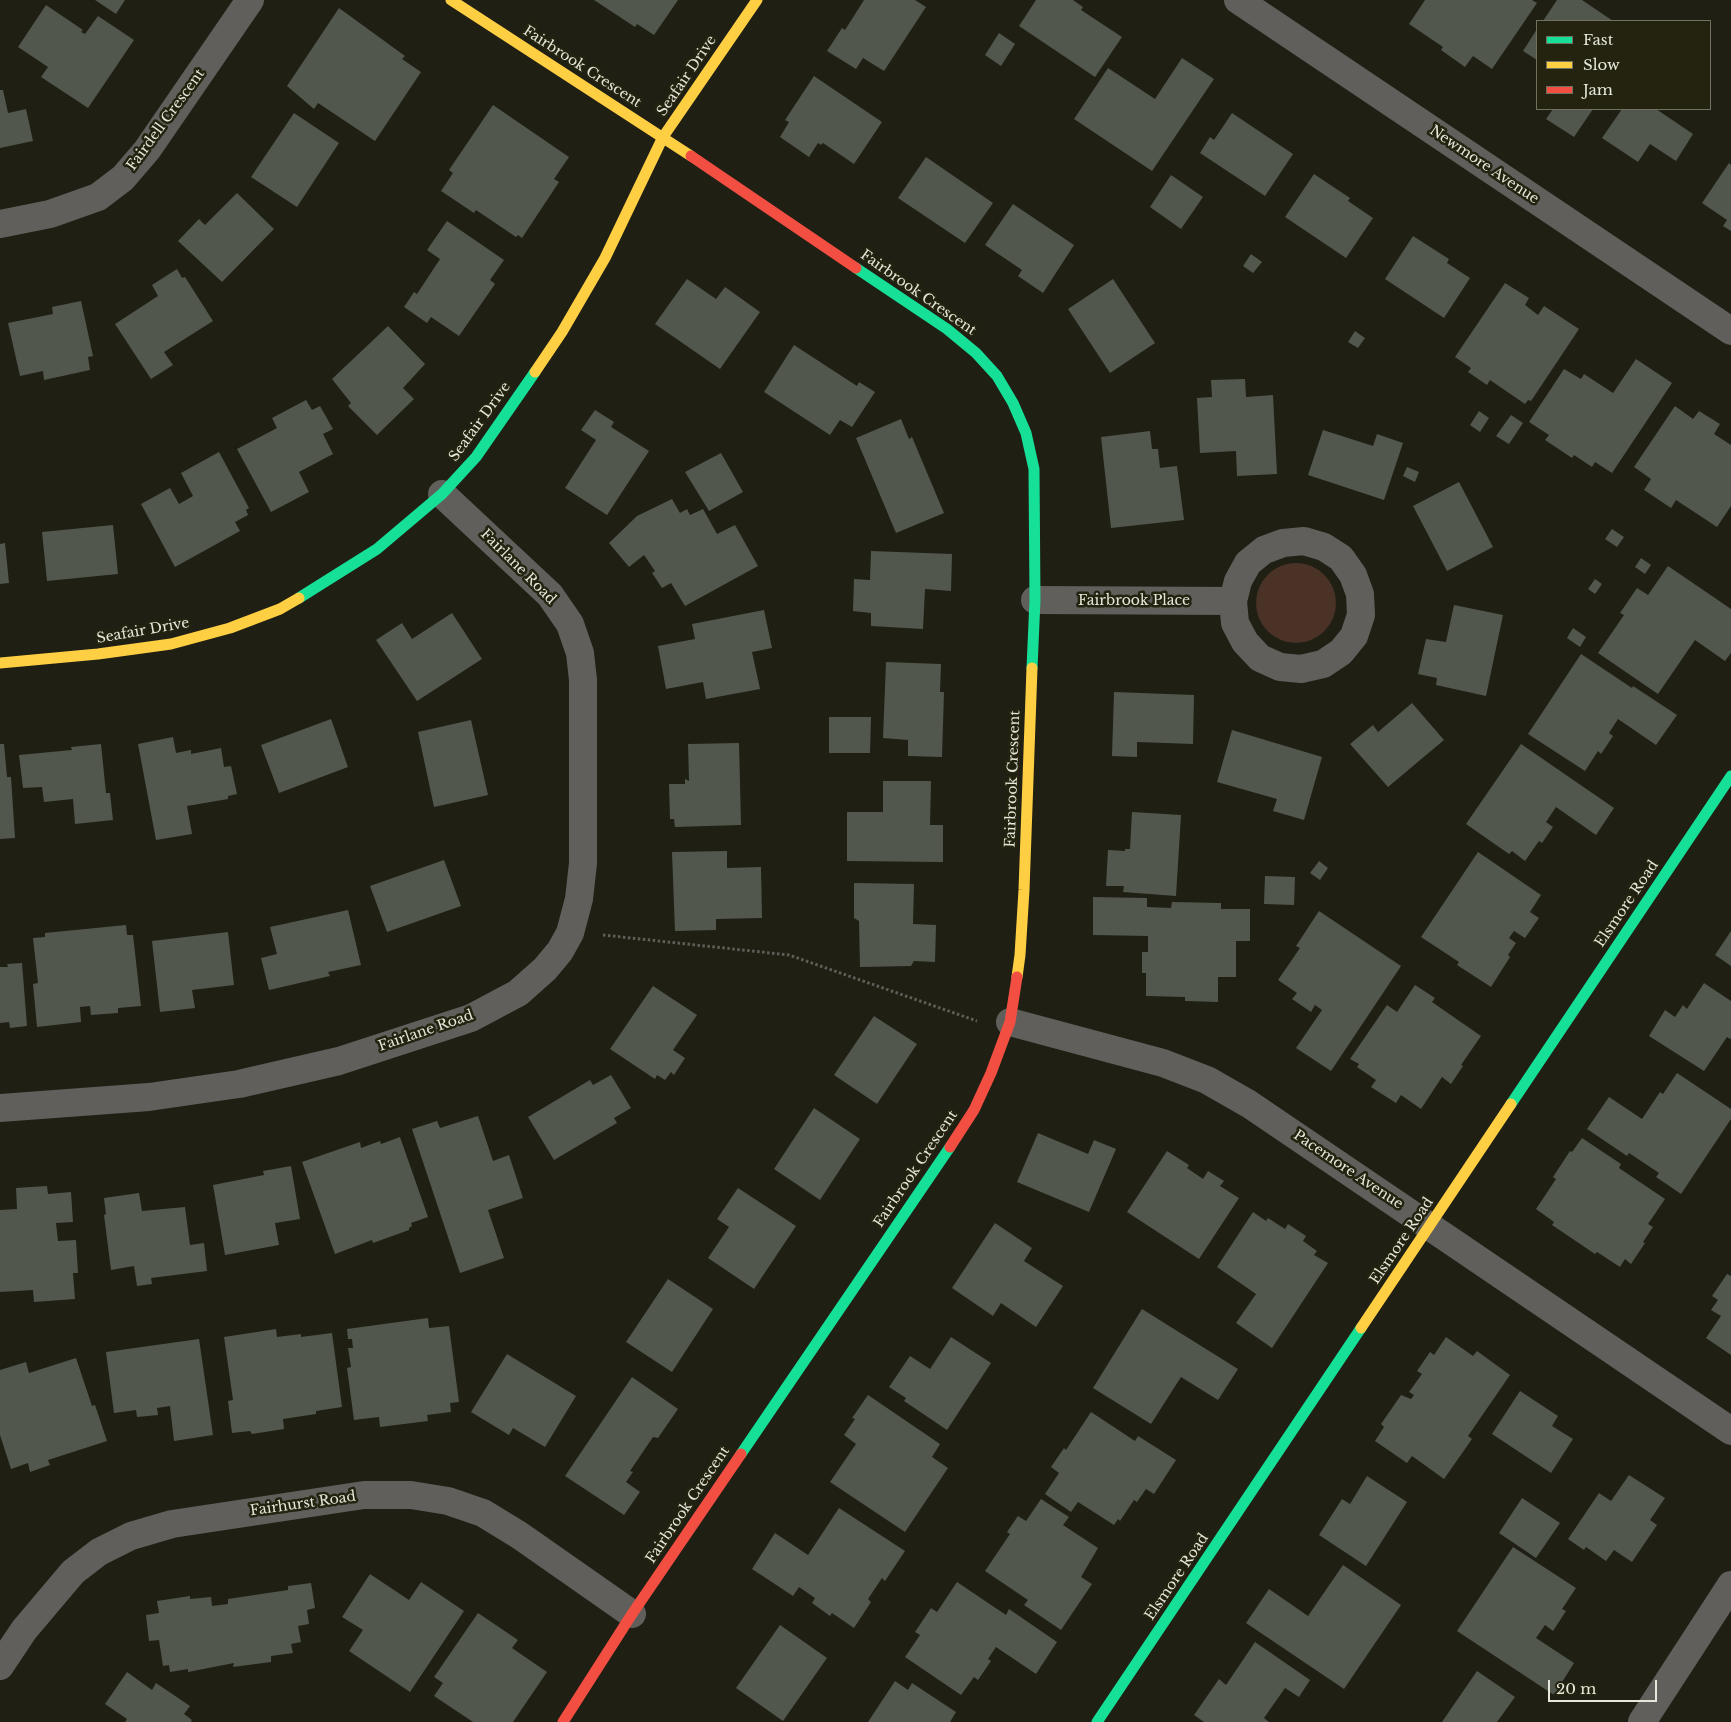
<!DOCTYPE html>
<html>
<head>
<meta charset="utf-8">
<style>
	body { margin:0 }
	#map { position:relative; width:1731px; height:1722px; overflow:hidden; background:#1f1f14; font-family:"Libre Baskerville",serif }
	canvas { display:block }
	.legend { position:absolute; left:1536px; top:20px; width:175px; height:90px; box-sizing:border-box; background:#232310; border:1px solid #717161; margin:0; padding:6px 9px; list-style:none; font-size:15px; color:#e6e7da }
	.legend li { display:flex; align-items:center; gap:10px; height:25px }
	.legend b { width:25px; border:1px solid #717161 }
	.scale { position:absolute; left:1548px; top:1680px; width:109px; height:22px; box-sizing:border-box; border:2px solid #e6e7da; border-top:0; padding-left:6px; font-size:15px; line-height:18px; white-space:nowrap; color:#e6e7da; -webkit-text-stroke:4px #232310; paint-order:stroke }
</style>
</head>
<body>
<div id="map">
<canvas width="1731" height="1722"></canvas>
<ul class="legend">
<li><b style="height:6px;background:#16e098"></b>Fast</li>
<li><b style="height:6px;background:#ffcf43"></b>Slow</li>
<li><b style="height:6px;background:#f24e42"></b>Jam</li>
</ul>
<div class="scale">20 m</div>
</div>
<script>
const g = document.querySelector('canvas').getContext('2d');
g.lineJoin = 'round';
function paint(path, color) {
  g.fillStyle = color;
  g.fill(path, 'evenodd');
}
function shape(rows) {
  const path = new Path2D();
  for (const r of rows) {
    if (r.length === 3) {
      path.moveTo(r[0] + r[2], r[1]);
      path.arc(r[0], r[1], r[2], 0, 2 * Math.PI);
      continue;
    }
    path.moveTo(r[0], r[1]);
    for (let i = 2; i < r.length; i += 2) path.lineTo(r[i], r[i + 1]);
  }
  return path;
}
function trace(path, color, width, dash) {
  g.strokeStyle = color;
  g.lineWidth = width;
  g.lineCap = dash ? 'butt' : 'round';
  g.setLineDash(dash || []);
  g.stroke(path);
}
function drawText(font, color, halo, rows, align = 'center') {
  g.font = font + ' "Libre Baskerville",serif';
  g.lineWidth = 5;
  g.setLineDash([]);
  g.textBaseline = 'middle';
  g.strokeStyle = halo;
  g.fillStyle = color;
  for (const [text, x, y, turn = 0] of rows) {
    g.save();
    g.translate(x, y);
    g.rotate((+turn || 0) * Math.PI / 180);
    g.textAlign = isNaN(turn) ? turn : align;
    if (halo) g.strokeText(text, 0, 0);
    g.fillText(text, 0, 0);
    g.restore();
  }
}
paint(shape([
	[1296,603,40]
]), '#4a3226');
paint(shape([
	[95,0,125,0,116,14],
	[594,0,678,0,654,35,637,24,635,27],
	[864,0,915,0,926,7,884,71,863,58,856,69,827,51,842,28,845,30],
	[1036,0,1073,0,1083,7,1081,10,1122,37,1095,77,1019,26],
	[1425,0,1532,0,1537,3,1492,69,1473,56,1465,67,1441,50,1443,47,1409,24],
	[1557,0,1582,0,1613,21,1543,21],
	[46,5,83,30,81,32,85,34,98,16,134,40,88,108,41,77,48,67,18,47],
	[339,8,405,56,402,59,421,72,375,141,318,103,314,109,287,86],
	[1537,29,1537,60,1523,51],
	[999,33,1015,44,1001,66,985,55],
	[1182,58,1214,79,1152,171,1074,119,1108,68,1155,99],
	[814,76,882,122,854,164,823,143,821,145,818,143,809,157,780,137,789,122,785,120],
	[0,90,3,90,8,113,26,109,33,141,0,148],
	[493,105,569,157,554,179,559,182,522,238,518,235,516,237,476,210,474,213,441,191,453,173,449,170],
	[1553,109,1593,109,1574,137,1546,119],
	[1622,109,1656,109,1693,134,1676,161,1650,144,1638,162,1602,138],
	[294,113,339,143,297,207,251,177],
	[1232,113,1293,154,1265,196,1200,153,1210,137,1214,140],
	[926,157,993,203,965,243,898,198],
	[1729,163,1731,165,1731,231,1723,226,1727,220,1702,203],
	[1314,174,1350,198,1348,201,1373,218,1346,258,1285,217],
	[1171,175,1203,197,1181,229,1150,207],
	[237,193,274,229,222,282,178,241,199,219,205,225],
	[1013,204,1074,245,1043,293,1018,276,1022,270,985,245],
	[447,221,504,260,490,280,495,284,459,336,431,317,427,323,404,307,414,292,417,294,440,259,427,250],
	[1413,236,1449,259,1447,263,1470,278,1444,318,1385,279],
	[1251,254,1262,262,1253,273,1243,266],
	[177,269,182,278,185,277,213,321,164,352,173,365,151,379,115,324,158,296,152,285],
	[687,279,716,299,725,287,760,312,720,369,655,324],
	[1113,279,1155,343,1110,373,1068,309],
	[1505,283,1529,298,1525,305,1538,315,1544,306,1579,329,1531,401,1528,400,1525,404,1490,380,1487,385,1468,372,1471,368,1455,357],
	[81,301,93,356,88,357,90,370,44,380,43,371,20,376,8,323,53,314,52,307],
	[388,326,425,364,403,388,414,399,377,435,348,406,351,403,332,379],
	[1355,331,1365,338,1358,348,1348,342],
	[794,345,857,386,859,382,875,392,852,427,840,420,830,435,764,392],
	[1636,359,1672,383,1612,473,1595,462,1592,467,1574,455,1572,458,1545,440,1549,435,1529,422,1564,369,1581,379,1584,374,1613,393],
	[1245,379,1246,397,1273,395,1277,474,1237,476,1236,451,1200,453,1197,398,1212,397,1211,380],
	[306,400,312,410,320,406,333,429,323,434,333,454,299,472,309,492,271,512,237,449,277,428,272,418],
	[1675,406,1693,419,1699,411,1720,424,1714,434,1731,445,1731,506,1717,527,1676,500,1671,508,1644,490,1651,479,1634,467],
	[595,410,614,422,611,427,649,451,607,515,565,488,596,440,581,430],
	[1479,411,1489,418,1480,432,1470,425],
	[1511,415,1523,423,1509,444,1496,436],
	[901,419,909,439,912,437,944,513,896,533,856,438],
	[1323,430,1373,446,1377,434,1403,443,1384,500,1308,475],
	[1150,431,1152,449,1158,449,1160,468,1177,466,1184,520,1111,528,1101,437],
	[219,452,249,508,246,510,248,515,235,522,240,531,175,567,141,504,170,488,179,504,193,496,181,473],
	[721,453,743,492,709,511,685,472],
	[1407,467,1419,472,1415,482,1403,476],
	[1459,482,1493,547,1447,571,1413,506],
	[672,499,680,513,687,509,690,515,703,509,717,534,735,525,758,566,685,606,671,583,662,588,652,573,655,571,644,555,629,567,609,543,637,516],
	[113,525,118,574,47,581,42,532],
	[1612,529,1624,537,1617,547,1605,539],
	[5,543,9,583,0,584,0,544],
	[871,551,952,554,951,591,925,589,923,629,871,626,871,613,853,611,854,579,870,580],
	[1641,558,1651,565,1645,574,1635,567],
	[1668,566,1731,609,1731,653,1725,661,1695,640,1658,694,1598,653,1624,615,1620,613,1637,588,1648,595],
	[1595,579,1602,584,1595,594,1588,589],
	[1454,605,1503,615,1486,696,1436,685,1437,678,1418,674,1426,639,1446,642],
	[764,610,772,648,752,652,760,689,706,699,703,682,666,689,658,646,695,639,692,624],
	[452,613,482,659,417,701,376,640,402,623,412,639],
	[1573,628,1586,637,1580,647,1567,638],
	[1581,654,1632,688,1633,686,1677,715,1656,745,1618,719,1609,733,1613,736,1601,754,1598,751,1585,771,1528,734],
	[886,662,941,664,940,692,944,692,942,757,908,756,908,740,883,738],
	[1114,692,1194,695,1193,744,1137,742,1137,757,1112,756],
	[1412,703,1444,740,1388,787,1350,744,1373,725,1378,732],
	[829,717,871,717,870,753,829,753],
	[331,719,348,767,279,793,261,745],
	[471,720,488,795,434,807,418,732],
	[1232,730,1322,757,1304,820,1273,811,1277,799,1217,782],
	[173,737,176,753,191,750,191,754,221,748,224,767,231,766,237,794,228,796,228,799,187,806,192,834,156,840,138,744],
	[739,743,741,825,675,827,674,819,670,819,669,784,685,784,685,779,689,781,688,744],
	[0,744,4,744,7,777,11,777,15,838,0,839],
	[101,744,106,793,110,793,113,820,75,824,73,799,44,802,42,787,23,788,19,755,72,750,71,747],
	[1521,744,1614,808,1596,835,1556,807,1546,822,1553,827,1542,843,1539,841,1525,861,1512,851,1509,854,1466,824],
	[883,781,931,781,930,825,943,825,943,862,847,861,847,812,883,812],
	[1132,812,1181,815,1176,896,1123,892,1124,886,1106,886,1108,850,1125,851,1125,849,1130,849],
	[727,851,727,868,761,867,762,918,716,919,716,930,675,931,672,852],
	[1478,852,1541,895,1530,912,1539,918,1525,938,1514,931,1509,938,1516,943,1508,955,1510,957,1491,987,1457,965,1459,962,1421,937],
	[444,860,461,906,387,932,370,886],
	[1319,861,1328,868,1320,880,1310,873],
	[1265,876,1295,877,1294,905,1264,904],
	[854,883,914,884,913,924,936,925,935,962,914,961,911,966,860,967,859,921,854,918],
	[1093,897,1147,898,1147,907,1171,908,1172,902,1221,903,1221,909,1250,909,1250,941,1236,941,1236,977,1218,977,1218,1002,1185,1001,1185,997,1146,996,1146,973,1142,973,1142,952,1148,952,1148,936,1093,935],
	[348,910,361,965,328,972,330,976,269,990,261,958,277,954,270,927],
	[1319,911,1401,966,1331,1071,1296,1048,1322,1010,1315,1005,1311,1012,1292,999,1297,993,1278,980,1300,948,1296,946],
	[126,925,127,935,133,935,141,1006,118,1008,118,1013,91,1015,90,1006,80,1007,81,1022,37,1027,33,984,38,983,33,938,45,937,45,933],
	[1731,931,1731,966,1715,955],
	[228,932,234,985,192,990,195,1008,160,1012,152,941],
	[22,963,27,1026,10,1028,9,1022,0,1023,0,967,8,967,7,964],
	[1704,983,1731,1001,1731,1038,1730,1039,1727,1037,1704,1071,1649,1036,1665,1010,1675,1017,1683,1005,1687,1009],
	[1415,985,1435,998,1432,1002,1481,1036,1461,1065,1463,1066,1451,1084,1442,1077,1421,1109,1401,1095,1396,1103,1371,1087,1376,1080,1357,1067,1359,1064,1350,1059,1387,1005,1397,1012],
	[653,986,697,1015,673,1050,685,1058,674,1075,671,1072,665,1080,657,1075,655,1079,610,1049],
	[874,1016,917,1044,877,1104,834,1075],
	[1677,1073,1731,1109,1731,1119,1681,1194,1656,1177,1659,1173,1629,1153,1627,1156,1587,1129,1609,1097,1642,1119,1660,1092,1663,1094],
	[611,1075,631,1108,614,1118,617,1123,554,1160,528,1117,590,1080,593,1085],
	[814,1108,860,1139,820,1200,774,1169],
	[478,1116,493,1161,509,1155,523,1198,488,1210,504,1258,460,1273,412,1129,437,1121,440,1128],
	[1038,1133,1088,1154,1094,1140,1116,1149,1089,1212,1017,1182],
	[400,1137,428,1217,411,1223,412,1226,409,1228,409,1230,373,1243,372,1240,335,1254,302,1162,360,1142,361,1148,380,1141,381,1144],
	[1582,1138,1621,1164,1619,1168,1665,1199,1648,1224,1653,1227,1643,1242,1645,1243,1631,1264,1625,1259,1620,1267,1597,1252,1595,1254,1552,1225,1554,1222,1536,1209,1556,1179,1553,1177,1570,1151,1572,1152],
	[1167,1151,1189,1165,1187,1168,1203,1179,1208,1171,1224,1181,1220,1186,1239,1198,1199,1259,1127,1212],
	[291,1166,300,1219,275,1223,279,1245,225,1255,213,1185,264,1175,263,1171],
	[47,1186,48,1194,71,1192,73,1222,56,1223,58,1241,76,1240,78,1273,73,1273,75,1299,34,1302,33,1290,0,1292,0,1210,17,1209,16,1188],
	[738,1188,796,1226,754,1289,708,1258,729,1227,717,1219],
	[139,1193,142,1211,185,1207,190,1245,204,1243,207,1271,151,1278,152,1284,137,1286,134,1266,111,1270,104,1215,106,1214,104,1198],
	[1253,1212,1266,1221,1268,1218,1285,1229,1288,1224,1306,1236,1303,1241,1317,1251,1314,1255,1328,1263,1272,1348,1236,1323,1256,1294,1217,1267],
	[995,1223,1032,1248,1024,1261,1063,1286,1036,1327,1001,1303,993,1316,952,1288],
	[1727,1274,1731,1276,1731,1355,1706,1338,1721,1316,1711,1310,1718,1300,1712,1296],
	[668,1279,713,1309,672,1372,626,1342],
	[1142,1309,1238,1369,1218,1400,1181,1377,1151,1424,1093,1388],
	[428,1318,429,1328,449,1326,459,1402,450,1403,451,1412,427,1415,428,1421,380,1427,379,1417,354,1420,347,1368,351,1367,348,1348,353,1348,352,1339,348,1339,347,1329],
	[276,1329,277,1337,301,1334,301,1337,332,1333,342,1407,316,1411,316,1414,283,1419,284,1429,252,1434,250,1431,232,1433,228,1401,233,1400,224,1337],
	[951,1337,991,1363,947,1430,904,1401,906,1398,889,1387,910,1356,930,1369],
	[1446,1337,1473,1356,1477,1351,1510,1375,1468,1436,1472,1439,1444,1479,1412,1456,1407,1463,1375,1441,1384,1427,1381,1424,1401,1395,1411,1399,1414,1395,1409,1392,1422,1374,1417,1371,1430,1352,1434,1355],
	[199,1339,213,1435,174,1441,170,1406,157,1408,158,1415,137,1417,136,1410,114,1413,106,1352],
	[507,1354,576,1396,545,1447,513,1428,509,1435,471,1412],
	[76,1358,92,1406,95,1405,107,1441,48,1460,50,1465,30,1472,28,1463,11,1469,0,1435,0,1370,26,1362,29,1373],
	[632,1377,678,1409,658,1438,653,1437,630,1471,633,1472,626,1482,640,1492,624,1515,565,1476],
	[1520,1391,1558,1416,1552,1426,1573,1439,1551,1473,1492,1434],
	[868,1395,940,1444,932,1457,948,1468,905,1532,830,1482,856,1444,844,1435,855,1419,852,1418],
	[1091,1412,1135,1441,1138,1436,1176,1460,1154,1494,1146,1489,1137,1502,1134,1500,1120,1521,1118,1519,1114,1525,1078,1502,1071,1512,1045,1494,1059,1473,1051,1467,1064,1448,1066,1450],
	[1629,1475,1665,1498,1650,1520,1657,1525,1632,1562,1614,1550,1606,1561,1586,1547,1584,1550,1568,1539,1599,1493,1611,1501],
	[1367,1476,1407,1502,1366,1566,1319,1535,1342,1499,1350,1504],
	[1522,1498,1560,1523,1536,1558,1499,1533],
	[1041,1499,1069,1517,1063,1525,1098,1548,1081,1577,1092,1584,1061,1630,1024,1605,1028,1600,985,1571,1010,1534,1007,1532,1018,1516,1026,1521],
	[839,1508,905,1551,885,1581,882,1578,868,1599,871,1602,854,1628,832,1613,830,1616,812,1603,815,1598,799,1587,793,1596,752,1569,775,1533,808,1555],
	[1513,1547,1576,1588,1562,1609,1566,1611,1553,1631,1545,1625,1536,1638,1574,1663,1554,1695,1457,1631],
	[1343,1565,1401,1605,1344,1689,1246,1623,1269,1589,1308,1616],
	[370,1574,409,1600,421,1582,464,1611,410,1692,349,1651,363,1630,342,1617],
	[957,1582,1006,1615,1009,1609,1057,1642,1036,1674,996,1647,988,1659,991,1661,978,1680,974,1677,961,1695,905,1657,920,1635,915,1632,931,1608,937,1612],
	[311,1583,315,1608,307,1610,309,1624,298,1626,301,1642,291,1644,293,1653,271,1656,271,1662,233,1667,234,1663,188,1672,188,1669,170,1672,169,1665,163,1666,159,1640,149,1641,146,1615,159,1613,157,1601,190,1596,190,1599,211,1597,212,1606,228,1604,228,1599,288,1590,288,1586],
	[478,1613,518,1640,512,1648,547,1672,513,1722,473,1722,434,1696,443,1683,434,1677],
	[780,1625,827,1658,783,1721,736,1688],
	[1255,1642,1310,1680,1299,1697,1285,1688,1264,1718,1269,1722,1204,1722,1194,1715,1219,1679,1226,1685],
	[1477,1671,1515,1697,1497,1722,1442,1722],
	[127,1672,152,1690,156,1683,190,1706,184,1714,192,1720,191,1722,125,1722,127,1719,105,1704],
	[895,1681,908,1690,912,1683,956,1712,950,1722,868,1722]
]), '#52574d');
trace(shape([
	[603,935,789,955,977,1021]
]), '#5f5e59', 3, [2.5, 2.5]);
trace(shape([
	[1238,0,1731,331],
	[0,224,50,214,98,197,123,178,147,150,250,0],
	[1035,600,1233,601,1235,623,1245,642,1260,658,1280,667,1301,669,1323,664,1341,652,1354,636,1361,615,1360,594,1353,575,1341,558,1324,547,1304,541,1283,543,1264,550,1248,563,1238,581,1233,601],
	[1010,1022,1163,1063,1207,1080,1249,1104,1731,1431],
	[0,1108,149,1097,239,1084,339,1061,471,1018,518,993,545,969,560,951,570,933,579,899,583,863,583,680,580,653,570,624,550,595,442,494],
	[0,1666,24,1630,73,1572,99,1552,131,1536,172,1524,364,1495,411,1495,448,1501,483,1513,519,1535,632,1614],
	[1642,1722,1731,1585]
]), '#605f5b', 28);
trace(shape([
	[856,268,947,329,976,353,997,376,1013,403,1026,433,1034,469,1035,600,1032,668],
	[299,598,377,549,442,494,476,457,535,372],
	[1511,1104,1731,776],
	[741,1454,950,1147],
	[1097,1722,1361,1328]
]), '#16e098', 11);
trace(shape([
	[451,0,691,156],
	[535,372,562,332,605,258,663,137,757,0],
	[0,663,98,654,171,644,230,628,280,609,299,598],
	[1017,977,1020,955,1024,890,1032,668],
	[1361,1328,1511,1104]
]), '#ffcf43', 11);
trace(shape([
	[691,156,856,268],
	[950,1147,974,1110,991,1073,1010,1022,1017,977],
	[563,1722,632,1614,741,1454]
]), '#f24e42', 11);
drawText('14px', '#e6e7da', '#232310', [
	["Fairbrook Crescent",582,67,33],
	["Seafair Drive",687,76,-56],
	["Fairdell Crescent",166,120,-54],
	["Newmore Avenue",1484,165,34],
	["Fairbrook Crescent",918,293,35],
	["Seafair Drive",480,422,-54],
	["Fairlane Road",518,567,45],
	["Fairbrook Place",1134,601],
	["Seafair Drive",143,631,-10],
	["Fairbrook Crescent",1013,779,-88],
	["Elsmore Road",1627,904,-56],
	["Fairlane Road",426,1031,-19],
	["Fairbrook Crescent",916,1169,-56],
	["Pacemore Avenue",1348,1170,34],
	["Elsmore Road",1402,1241,-56],
	["Fairhurst Road",303,1504,-8],
	["Fairbrook Crescent",688,1505,-56],
	["Elsmore Road",1177,1577,-56]
]);
</script>
</body>
</html>
